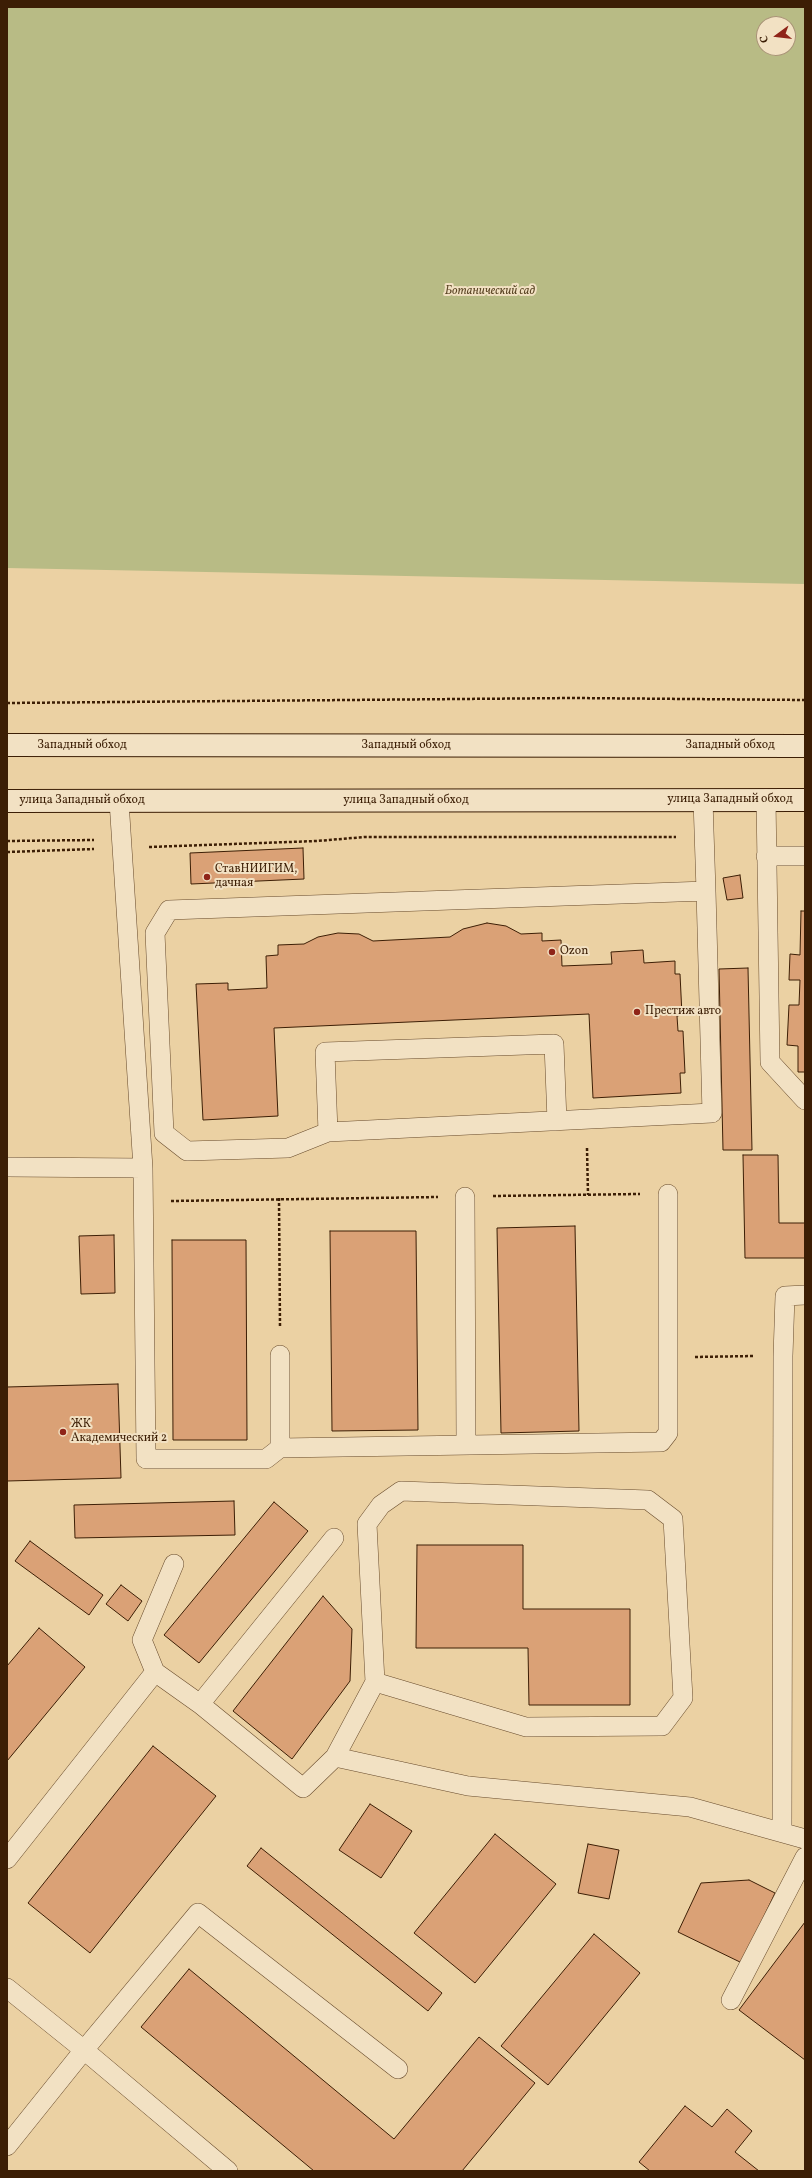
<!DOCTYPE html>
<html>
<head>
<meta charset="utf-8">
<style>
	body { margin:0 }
	#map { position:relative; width:812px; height:2178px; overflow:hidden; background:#ebd1a3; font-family:Vollkorn,serif }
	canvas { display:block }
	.frame { position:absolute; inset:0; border:8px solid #3c1e05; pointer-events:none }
	.north { position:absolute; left:756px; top:16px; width:40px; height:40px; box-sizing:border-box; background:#f2e1c3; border:1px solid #a99377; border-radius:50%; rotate:255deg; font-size:11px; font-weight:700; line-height:16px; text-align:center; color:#3c1e05 }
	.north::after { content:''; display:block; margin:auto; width:14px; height:18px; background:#8f2418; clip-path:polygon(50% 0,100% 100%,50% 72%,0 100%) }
</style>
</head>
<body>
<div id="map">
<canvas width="812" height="2178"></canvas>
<div class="frame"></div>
<div class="north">С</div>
</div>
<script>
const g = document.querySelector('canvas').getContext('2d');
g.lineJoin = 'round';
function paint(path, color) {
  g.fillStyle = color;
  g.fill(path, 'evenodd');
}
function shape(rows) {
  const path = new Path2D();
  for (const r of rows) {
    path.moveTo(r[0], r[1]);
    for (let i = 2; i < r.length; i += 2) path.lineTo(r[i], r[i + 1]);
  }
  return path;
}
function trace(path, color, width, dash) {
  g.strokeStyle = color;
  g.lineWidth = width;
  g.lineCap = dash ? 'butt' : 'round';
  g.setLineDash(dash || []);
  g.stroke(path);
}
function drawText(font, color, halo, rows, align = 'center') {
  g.font = font + ' Vollkorn,serif';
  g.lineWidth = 4;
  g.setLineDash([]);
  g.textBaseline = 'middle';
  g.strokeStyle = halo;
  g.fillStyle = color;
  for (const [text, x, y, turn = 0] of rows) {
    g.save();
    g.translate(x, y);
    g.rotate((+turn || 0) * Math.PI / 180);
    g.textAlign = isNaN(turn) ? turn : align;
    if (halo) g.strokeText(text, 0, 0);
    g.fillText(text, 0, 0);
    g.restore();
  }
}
paint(shape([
	[7,7,805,7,805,584,7,568],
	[764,24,788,24,788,48,764,48]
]), '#b8bb85');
const building = shape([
	[303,848,304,879,191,884,190,853,303,848],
	[740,875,743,898,727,900,723,878,740,875],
	[801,911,805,911,805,1072,798,1072,798,1046,787,1045,789,1005,799,1005,800,980,789,980,790,954,800,955,801,911],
	[487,923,506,926,521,934,542,933,542,941,561,940,562,966,612,964,611,952,643,950,644,963,675,961,675,974,680,974,682,1015,677,1016,678,1031,683,1031,685,1073,680,1073,681,1093,593,1098,589,1014,274,1028,278,1116,203,1120,196,984,228,983,228,990,267,988,266,956,278,955,278,945,304,944,318,937,338,933,359,934,373,941,450,937,463,929,487,923],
	[748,968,752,1150,723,1150,719,969,748,968],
	[743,1155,778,1155,779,1223,805,1223,805,1258,745,1258,743,1155],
	[575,1226,579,1431,501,1433,497,1228,575,1226],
	[330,1231,416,1231,418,1430,332,1431,330,1231],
	[114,1235,115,1293,81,1294,79,1236,114,1235],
	[172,1240,246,1240,247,1440,173,1440,172,1240],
	[118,1384,121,1478,7,1481,7,1387,118,1384],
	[234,1501,235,1535,75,1538,74,1505,234,1501],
	[274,1502,308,1531,199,1663,164,1635,274,1502],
	[30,1541,103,1595,89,1615,15,1561,30,1541],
	[417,1545,523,1545,523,1609,630,1609,630,1705,529,1705,528,1648,416,1648,417,1545],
	[121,1585,142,1601,128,1621,106,1604,121,1585],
	[323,1596,352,1629,350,1681,292,1759,233,1711,323,1596],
	[39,1628,85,1667,7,1761,7,1666,39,1628],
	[153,1746,216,1796,90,1953,28,1903,153,1746],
	[370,1804,412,1831,381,1878,339,1850,370,1804],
	[495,1834,556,1884,475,1983,414,1933,495,1834],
	[588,1844,619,1850,609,1899,578,1893,588,1844],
	[261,1848,442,1993,428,2011,247,1866,261,1848],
	[749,1880,775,1893,742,1963,678,1932,701,1883,749,1880],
	[805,1922,805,2060,739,2010,805,1922],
	[594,1934,640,1973,548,2085,501,2046,594,1934],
	[189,1969,394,2139,479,2037,535,2083,462,2171,314,2171,141,2027,189,1969],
	[685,2106,712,2127,727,2109,752,2131,735,2152,759,2171,650,2171,639,2162,685,2106]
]);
paint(building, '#daa176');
trace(building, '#3c1e05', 1);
const service = shape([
	[766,799,770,1062,805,1100],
	[703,800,706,891,712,1113,328,1132,288,1148,187,1151,164,1133,155,933,169,910,706,891],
	[119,801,143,1168,146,1459,266,1459,280,1448,661,1442,668,1433,668,1194],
	[766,856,805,856],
	[328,1132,325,1052,554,1044,557,1121],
	[7,1167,143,1168],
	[465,1197,466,1445],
	[280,1355,280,1448],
	[155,1672,142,1640,174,1564],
	[200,1704,303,1788,335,1757,375,1682,367,1524,381,1505,401,1491,648,1500,673,1519,683,1698,662,1726,526,1727,375,1682],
	[335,1757,468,1786,690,1807,805,1839],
	[782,1832,783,1356,785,1296,805,1295],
	[7,1859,155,1672,200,1704,334,1538],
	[7,1988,84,2050,228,2171],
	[731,2000,805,1857],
	[7,2146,84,2050,198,1913,398,2069]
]);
const secondary = shape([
	[7,745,805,746],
	[7,801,805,800]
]);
trace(service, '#684b2c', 20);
trace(secondary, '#3c1e05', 24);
trace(shape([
	[7,703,573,698,805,700],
	[7,841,94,840],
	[149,847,317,841,365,837,676,837],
	[7,852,94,849],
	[587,1148,588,1195],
	[493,1196,640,1194],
	[279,1198,280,1327],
	[171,1201,438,1197],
	[695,1357,754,1356]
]), '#3c1e05', 2.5, [3, 2]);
trace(service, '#f2e1c3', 19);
trace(secondary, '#f2e1c3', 22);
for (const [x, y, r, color] of [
	[207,877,4,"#8f2418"],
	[552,952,4,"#8f2418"],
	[637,1012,4,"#8f2418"],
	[63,1432,4,"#8f2418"]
]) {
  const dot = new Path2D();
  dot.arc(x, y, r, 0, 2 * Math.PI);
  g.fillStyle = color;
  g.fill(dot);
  trace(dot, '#f2e1c3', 1.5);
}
drawText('italic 12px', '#5b4525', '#f2e1c3', [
	["Ботанический сад",490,292]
]);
drawText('12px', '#3c1e05', '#f2e1c3', [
	["Западный обход",82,746],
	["Западный обход",406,746],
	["Западный обход",730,746],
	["улица Западный обход",730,800],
	["улица Западный обход",82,801],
	["улица Западный обход",406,801]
]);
drawText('12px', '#3c1e05', '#f2e1c3', [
	["СтавНИИГИМ,",215,870],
	["дачная",215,884],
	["Ozon",560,952],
	["Престиж авто",645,1012],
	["ЖК",71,1425],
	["Академический 2",71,1439]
], 'left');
</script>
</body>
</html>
